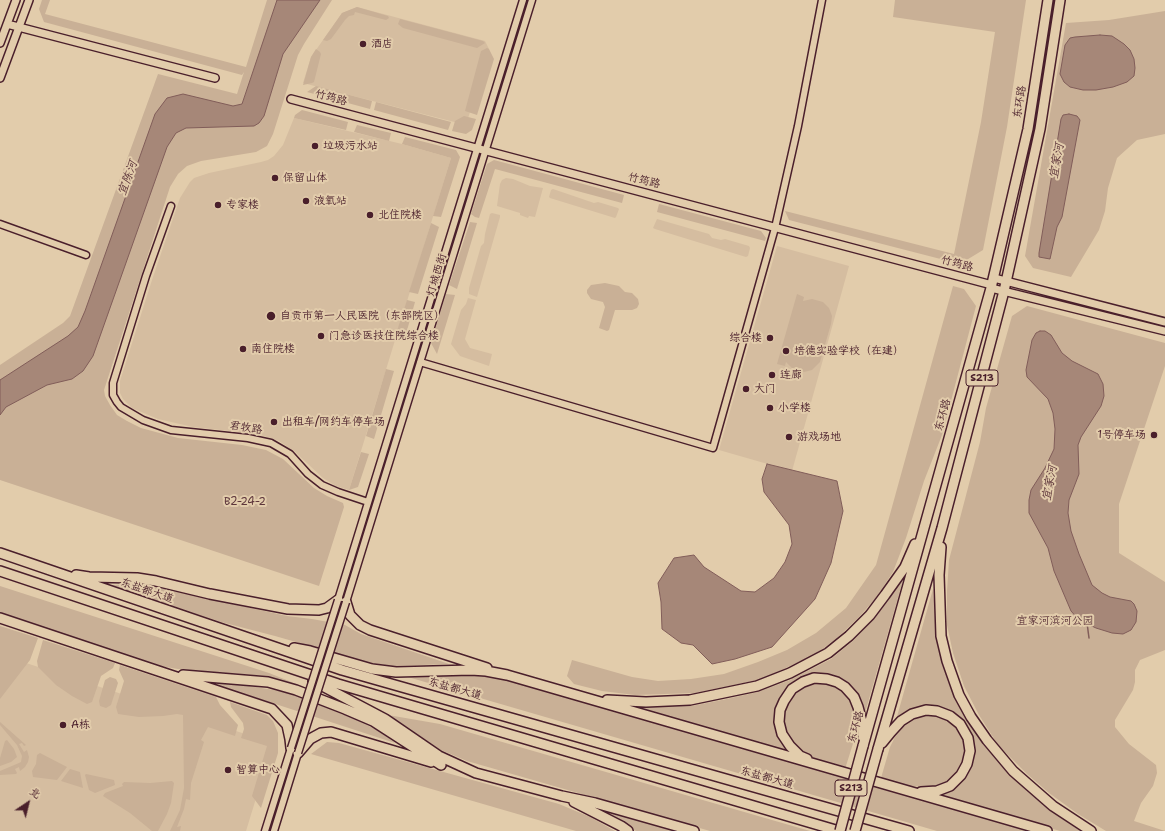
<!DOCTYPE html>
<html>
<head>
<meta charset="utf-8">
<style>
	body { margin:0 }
	#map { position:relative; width:1165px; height:831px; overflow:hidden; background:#e2ccab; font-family:"Shantell Sans","LXGW WenKai TC",sans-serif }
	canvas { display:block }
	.north { position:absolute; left:8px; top:783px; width:40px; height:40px; -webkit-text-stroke:3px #e2ccab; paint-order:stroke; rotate:35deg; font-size:11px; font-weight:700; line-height:16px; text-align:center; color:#4a1f2b }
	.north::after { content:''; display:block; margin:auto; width:14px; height:18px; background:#4a1f2b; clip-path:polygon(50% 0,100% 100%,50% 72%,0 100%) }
</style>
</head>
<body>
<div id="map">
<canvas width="1165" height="831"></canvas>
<div class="north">北</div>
</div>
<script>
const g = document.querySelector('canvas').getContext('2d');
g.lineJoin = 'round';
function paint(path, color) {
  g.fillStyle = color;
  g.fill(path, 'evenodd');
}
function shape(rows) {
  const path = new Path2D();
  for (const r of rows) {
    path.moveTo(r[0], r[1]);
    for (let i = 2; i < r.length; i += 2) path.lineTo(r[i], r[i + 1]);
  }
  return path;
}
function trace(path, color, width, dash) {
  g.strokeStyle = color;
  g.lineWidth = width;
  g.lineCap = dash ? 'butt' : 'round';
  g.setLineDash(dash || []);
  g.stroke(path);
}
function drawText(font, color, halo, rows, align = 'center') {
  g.font = font + ' "Shantell Sans","LXGW WenKai TC",sans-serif';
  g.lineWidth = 4;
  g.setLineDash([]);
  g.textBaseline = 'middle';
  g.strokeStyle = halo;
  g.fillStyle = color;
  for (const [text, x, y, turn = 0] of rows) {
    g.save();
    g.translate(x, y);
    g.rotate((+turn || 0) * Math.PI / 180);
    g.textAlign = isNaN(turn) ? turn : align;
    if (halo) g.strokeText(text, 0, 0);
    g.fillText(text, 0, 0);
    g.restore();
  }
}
paint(shape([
	[357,7,485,41,489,49,466,125,303,83,311,57,323,40,342,13],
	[294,118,402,144,451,158,349,490,336,486,323,478,294,451,279,441,258,434,193,427,158,419,132,408,123,399,120,393,120,381,152,280,180,198,190,182,194,178,209,173,261,162,268,160,274,156,283,145],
	[506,178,513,179,530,186,543,188,535,217,529,216,528,218,520,215,520,213,497,206,500,184,502,180],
	[553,189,594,203,598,202,618,208,619,209,616,217,615,218,550,198,549,197,551,190],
	[492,213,500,215,500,217,477,297,469,294,469,288,481,246,484,243,485,234,490,214],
	[657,219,709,234,712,238,721,240,725,239,749,246,750,248,748,256,746,257,655,229,653,228],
	[777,246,849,266,792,471,719,450],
	[468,298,476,300,465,339,470,348,492,354,489,366,460,356,451,344,461,310,466,304],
	[26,663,273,743,246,831,0,831,0,696]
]), '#d5bda0');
paint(shape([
	[42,0,50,0,45,14,246,67,267,0,332,0,304,44,298,55,273,134,267,146,256,152,201,161,187,166,178,174,170,187,104,390,105,396,110,405,117,415,127,421,141,428,178,438,242,445,266,450,283,459,314,488,327,496,343,503,344,507,319,586,0,480,0,365,63,323,70,316,158,74,237,94,244,72,242,75,44,22,39,9],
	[895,0,1026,0,1007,127,983,250,960,264,789,220,785,211,954,254,981,122,995,32,893,17],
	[357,7,388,16,389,18,386,20,355,12,354,15,349,16,345,20,331,39,327,41,323,40,342,13],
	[1165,11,1165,134,1137,140,1117,158,1108,188,1105,211,1099,230,1071,277,1033,268,1025,256,1066,23,1109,20],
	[400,19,483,41,485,43,477,48,403,28,398,24],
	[487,48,489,49,494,59,477,115,465,111,481,51],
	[316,49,320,52,321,54,314,82,312,83,303,85,311,57],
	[316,86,372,101,370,109,307,92],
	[376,102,451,122,448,130,374,110],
	[302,110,348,122,346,130,294,118,295,115],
	[464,116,476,119,472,130,466,134,452,131,455,121],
	[357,125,391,133,389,141,354,132],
	[405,137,456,150,460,157,441,217,433,216,451,158,402,144],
	[494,160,624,195,622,203,495,169,479,218,475,217,471,214,487,164],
	[659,204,761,231,766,238,765,241,657,212],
	[470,222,477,223,457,289,449,285],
	[431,223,439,227,418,294,409,292],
	[605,283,619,286,625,292,632,293,638,299,639,304,637,308,632,310,615,310,609,330,607,331,599,328,605,307,603,302,591,299,587,293,587,290,591,285],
	[953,286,964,289,976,306,942,435,924,481,906,538,893,572,875,599,858,618,836,639,814,655,762,679,729,686,694,693,635,695,602,691,574,684,567,676,572,660,632,677,658,681,691,679,724,674,758,662,787,650,816,633,846,608,876,565],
	[446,294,455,295,437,354,431,343],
	[797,294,804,297,803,301,812,299,823,302,829,308,832,316,831,324,820,362,812,370,804,372,792,368,786,362,785,366,777,364],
	[407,300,415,302,406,334,397,331],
	[1027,306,1165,343,1165,366,1119,504,1119,553,1165,582,1165,650,1140,660,1135,670,1135,682,1133,690,1115,720,1115,727,1129,744,1156,765,1157,773,1153,786,1141,803,1134,821,1165,831,1106,831,1078,814,1049,793,1027,774,998,745,979,715,964,686,953,653,947,625,947,591,949,560,980,442,986,408,1012,316],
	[386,369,394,371,374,439,366,436],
	[361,452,369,454,358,487,349,490],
	[903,580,865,713,860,699,853,688,843,681,833,676,820,674,809,676,788,689,780,699,776,709,775,722,791,753,626,706,692,706,727,699,758,692,790,680,831,659,853,641,875,618],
	[142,584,287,616,312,619,345,625,361,634,449,664,392,666,366,662,275,636,221,622,110,585],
	[0,586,269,673,304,687,267,676,178,669,160,666,0,614],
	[933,589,937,636,942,663,954,695,967,718,984,743,1008,774,1049,810,1080,831,1060,831,936,795,955,788,966,777,972,765,974,751,968,728,960,718,950,711,937,707,896,720],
	[0,626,38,638,30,660,0,699],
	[43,640,115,663,113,668,101,676,92,702,87,704,72,696,56,685,38,667,37,661],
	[120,665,216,697,220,705,238,725,235,736,208,727,201,740,204,742,191,783,190,800,186,799,184,809,177,827,181,826,180,831,170,831,180,810,184,788,183,715,177,714,163,716,139,717,118,714,116,707,124,681,119,670],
	[470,674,504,679,1033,831,937,831,401,675],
	[110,677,116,679,118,683,111,705,106,708,100,706,99,701,105,680],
	[208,682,243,685,274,690,292,694,354,719,379,731,395,743],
	[813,682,822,682,832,685,842,690,849,698,853,707,856,719,856,734,845,769,819,761,803,752,793,743,787,733,784,723,784,711,788,702,795,692,804,685],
	[230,702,267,715,273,721,278,733,278,753,261,808,252,796,267,746,241,738,244,729,243,723,231,707],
	[388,715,440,724,810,831,710,831,467,761,441,750],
	[922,715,932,715,941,718,953,723,960,731,965,741,966,750,964,761,960,771,951,780,939,786,924,787,908,786,881,778,890,747,895,737,903,727],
	[0,722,26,745,24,746,22,743,19,744,24,752,27,750,29,757,28,762,25,767,20,771,19,767,15,769,17,773,16,774,0,775,0,771,19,763,21,762,22,756,17,745,0,725],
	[7,740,14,749,17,757,11,762,0,766,0,758,5,741],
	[327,742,339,743,559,804,590,817,615,831,576,831,311,754],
	[40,753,67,767,57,780,33,777,32,771,36,764,37,755],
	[70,769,80,772,83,788,61,781],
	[86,774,114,780,115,785,95,793,89,790,85,775],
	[172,781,174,783,171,803,167,814,158,831,152,831,130,813,103,796,105,793,123,786,122,784,124,782,150,783],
	[597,807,681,831,636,831]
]), '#c9b096');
const water = shape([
	[277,0,320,0,283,54,264,116,259,123,254,126,186,128,176,133,167,147,93,356,83,371,72,379,47,385,6,407,0,415,0,380,68,336,78,327,85,311,155,114,167,98,183,94,233,106,242,104,277,0],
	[1100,35,1112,36,1124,44,1130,50,1134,59,1135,68,1134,76,1127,82,1113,87,1096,90,1083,90,1070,87,1064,82,1060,74,1065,45,1070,38,1075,37,1100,35],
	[1069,114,1077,116,1080,120,1062,217,1057,227,1050,259,1039,257,1039,253,1061,119,1063,115,1069,114],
	[1040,331,1045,331,1051,335,1062,353,1072,361,1098,374,1103,384,1104,396,1101,406,1081,437,1078,445,1079,474,1069,500,1068,513,1071,531,1079,554,1092,585,1102,593,1110,597,1131,601,1134,604,1137,611,1136,622,1131,630,1123,634,1112,633,1096,628,1079,620,1071,611,1054,571,1048,548,1029,513,1029,500,1031,490,1045,468,1054,449,1055,429,1053,413,1048,399,1027,377,1026,370,1032,340,1036,333,1040,331],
	[767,464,837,481,843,511,831,563,815,599,772,647,735,659,712,664,693,645,681,643,662,629,661,602,658,583,674,558,694,555,704,567,741,591,755,592,774,578,785,562,792,544,789,525,764,492,762,479,767,464]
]);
paint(water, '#a68778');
trace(water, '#815d59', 1);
trace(shape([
	[1087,623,1089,638]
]), '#815d59', 1.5);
const minor = shape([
	[171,206,146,276,113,383,113,395,117,402,121,407,143,420,171,430,248,438,271,443,290,454,308,474,322,485,338,492,368,502],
	[0,224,86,255],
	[420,362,713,448,775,228,798,126,822,0],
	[338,600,523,0],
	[346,602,532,0],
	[265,831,291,748],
	[274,831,298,753]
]);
const major = shape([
	[7,24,215,78],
	[0,43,16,0],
	[0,78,29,0],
	[291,99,992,285],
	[994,278,1165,322],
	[991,288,1165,331]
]);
const highway = shape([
	[941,547,939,575,941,636,947,661,959,695,971,717,987,740,1013,771,1053,806,1091,831],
	[0,553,342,670,909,831],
	[0,571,338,684,839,831],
	[76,575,89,577,137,578,156,581,210,594,288,609,319,610,327,608,338,600],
	[346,602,350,615,360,625,370,630,487,668],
	[0,618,272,709,287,725,290,739,291,748],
	[294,648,310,651,372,669,396,672,471,670,486,671,507,675,1047,831],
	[183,675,268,682,296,690,345,709,373,721,441,765],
	[313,681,385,719,439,756,476,773,562,796,595,803,694,831],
	[607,700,646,702,690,700,757,686,790,673,828,653,849,636,870,615,885,595,905,567,915,544],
	[882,743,891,732,901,721,912,714,926,710,937,711,950,716,960,724,968,738,970,751,967,764,961,775,950,786,937,791,921,792],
	[863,746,991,288,1028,129,1048,0],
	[878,749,942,528,1004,291,1040,129,1060,0],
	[298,753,310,739,321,733,331,732,431,762],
	[807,759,800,756,790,746,782,734,779,722,780,710,784,701,792,689,803,682,814,678,827,679,837,682,845,687,854,697,858,707,862,722,863,737],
	[574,802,621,826,628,831]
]);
trace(minor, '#4a1f2b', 9);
trace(major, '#4a1f2b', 10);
trace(highway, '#4a1f2b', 12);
trace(minor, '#e2ccab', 6);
trace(major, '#e2ccab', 7);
trace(highway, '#e2ccab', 9);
const minorBridge = shape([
	[291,748,338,600],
	[298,753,346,602]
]);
const highwayBridge = shape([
	[840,831,863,746],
	[855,831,878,749]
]);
trace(minorBridge, '#4a1f2b', 9, []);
trace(highwayBridge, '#4a1f2b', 12, []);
trace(minorBridge, '#e2ccab', 6);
trace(highwayBridge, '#e2ccab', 9);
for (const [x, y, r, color] of [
	[363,44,4,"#4a1f2b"],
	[315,146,4,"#4a1f2b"],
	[275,178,4,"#4a1f2b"],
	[306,201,4,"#4a1f2b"],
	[218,205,4,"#4a1f2b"],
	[370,215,4,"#4a1f2b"],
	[271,316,5,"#4a1f2b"],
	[321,336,4,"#4a1f2b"],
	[770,338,4,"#4a1f2b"],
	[243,349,4,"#4a1f2b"],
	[786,351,4,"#4a1f2b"],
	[772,375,4,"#4a1f2b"],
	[746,389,4,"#4a1f2b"],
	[770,408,4,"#4a1f2b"],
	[274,422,4,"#4a1f2b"],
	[1154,435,4,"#4a1f2b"],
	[789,437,4,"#4a1f2b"],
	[63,725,4,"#4a1f2b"],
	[228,770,4,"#4a1f2b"]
]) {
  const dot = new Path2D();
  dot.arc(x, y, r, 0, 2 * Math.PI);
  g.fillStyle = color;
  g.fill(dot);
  trace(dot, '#e2ccab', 1.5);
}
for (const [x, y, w] of [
	[982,378,32],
	[851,788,32]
]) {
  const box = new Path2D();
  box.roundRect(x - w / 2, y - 8, w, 16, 3);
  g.fillStyle = '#e2ccab';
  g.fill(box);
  trace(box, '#4a1f2b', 1);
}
drawText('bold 10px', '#4a1f2b', null, [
	["S213",982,378],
	["S213",851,788]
]);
drawText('11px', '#4a1f2b', '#e2ccab', [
	["酒店",371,44],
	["垃圾污水站",323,146],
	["保留山体",283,178],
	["液氧站",314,201],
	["专家楼",226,205],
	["北住院楼",378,215],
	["自贡市第一人民医院（东部院区）",280,316],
	["门急诊医技住院综合楼",329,336],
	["综合楼",762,338,"right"],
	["南住院楼",251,349],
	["培德实验学校（在建）",794,351],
	["连廊",780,375],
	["大门",754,389],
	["小学楼",778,408],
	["出租车/网约车停车场",282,422],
	["1号停车场",1146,435,"right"],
	["游戏场地",797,437],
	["A栋",71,725],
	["智算中心",236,770]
], 'left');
drawText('11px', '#4a1f2b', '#e2ccab', [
	["竹筠路",331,98,15],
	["东环路",1020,102,-81],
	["竹筠路",644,181,14],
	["竹筠路",957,264,15],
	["灯城西街",437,275,-73],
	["东环路",943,415,-74],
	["君牧路",246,428,9],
	["东盐都大道",147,591,19],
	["东盐都大道",455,689,16],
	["东环路",856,727,-74],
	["东盐都大道",767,778,16]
]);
drawText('11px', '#5d353b', '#e2ccab', [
	["B2-24-2",245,502],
	["宜家河滨河公园",1055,621]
]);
drawText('italic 12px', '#5c343a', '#e2ccab', [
	["宜家河",1057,161,-80],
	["宜陈河",128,178,-70],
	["宜家河",1050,483,-79]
]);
</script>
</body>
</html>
